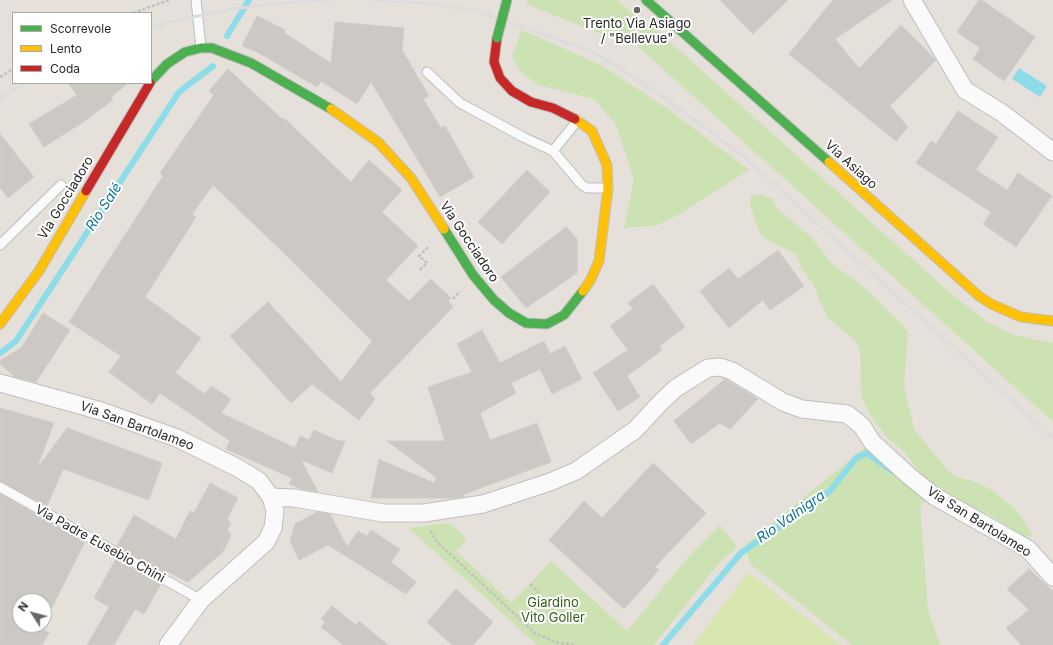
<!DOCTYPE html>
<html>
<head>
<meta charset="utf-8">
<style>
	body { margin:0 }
	#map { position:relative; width:1053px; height:645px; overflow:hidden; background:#e6e0db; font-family:Inter,sans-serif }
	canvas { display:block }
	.legend { position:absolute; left:12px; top:12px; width:140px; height:72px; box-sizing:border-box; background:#fff; border:1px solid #a9a9a9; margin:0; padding:5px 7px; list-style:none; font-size:12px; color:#272727 }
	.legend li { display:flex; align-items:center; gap:8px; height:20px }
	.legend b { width:20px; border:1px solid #a9a9a9 }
	.north { position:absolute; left:12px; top:593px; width:40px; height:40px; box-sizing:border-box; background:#fff; border:1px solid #a9a9a9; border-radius:50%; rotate:306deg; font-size:11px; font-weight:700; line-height:16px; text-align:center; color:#272727 }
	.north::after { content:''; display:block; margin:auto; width:14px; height:18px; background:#6a6866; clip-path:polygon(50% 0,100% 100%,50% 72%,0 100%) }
</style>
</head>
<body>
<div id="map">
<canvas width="1053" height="645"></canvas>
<ul class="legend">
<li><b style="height:5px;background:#4caf50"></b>Scorrevole</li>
<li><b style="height:5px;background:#ffc107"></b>Lento</li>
<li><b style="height:5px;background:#c62828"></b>Coda</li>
</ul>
<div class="north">N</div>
</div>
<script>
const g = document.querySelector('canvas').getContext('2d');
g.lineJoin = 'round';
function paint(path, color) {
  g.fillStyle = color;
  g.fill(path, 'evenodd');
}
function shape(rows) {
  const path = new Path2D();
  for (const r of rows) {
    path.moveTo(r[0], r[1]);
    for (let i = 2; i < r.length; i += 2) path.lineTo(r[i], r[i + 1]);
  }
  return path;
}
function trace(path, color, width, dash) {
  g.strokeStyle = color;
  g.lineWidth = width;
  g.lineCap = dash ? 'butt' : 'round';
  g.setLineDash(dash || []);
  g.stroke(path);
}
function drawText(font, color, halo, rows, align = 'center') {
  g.font = font + ' Inter,sans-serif';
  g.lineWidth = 4;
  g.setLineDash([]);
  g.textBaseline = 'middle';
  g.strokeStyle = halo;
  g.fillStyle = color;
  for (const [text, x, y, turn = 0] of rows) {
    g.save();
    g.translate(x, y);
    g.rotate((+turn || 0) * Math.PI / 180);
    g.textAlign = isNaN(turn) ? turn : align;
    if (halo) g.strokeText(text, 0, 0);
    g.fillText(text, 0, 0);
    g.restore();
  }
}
paint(shape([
	[528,0,618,0,643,24,619,41,526,4],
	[650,24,948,291,987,322,1014,335,1053,343,1053,422,630,39],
	[522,30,601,65,665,107,749,170,678,215,658,225,624,228,634,179,616,125,594,99,538,85,520,71,512,56],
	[760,194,772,198,776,207,811,237,832,264,865,288,904,326,908,333,904,386,914,429,949,472,956,477,973,481,990,489,1011,505,1024,520,1033,536,1024,537,988,514,979,513,948,496,926,480,905,453,885,435,869,413,861,396,860,349,856,341,828,318,820,302,814,285,803,271,796,254,764,238,759,231,750,205,751,196],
	[868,445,930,496,920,506,928,610,940,645,852,645,750,564,745,545],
	[444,523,451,524,467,539,456,551,512,603,551,561,627,631,690,555,720,525,737,547,719,563,654,645,537,645,409,528]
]), '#cce2b2');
paint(shape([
	[748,572,841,645,693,645]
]), '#d8e6b0');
paint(shape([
	[1019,68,1047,86,1040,97,1012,79]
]), '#8cdcea');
trace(shape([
	[227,36,249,0],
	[0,353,16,341,179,92,213,66],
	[663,645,741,553,830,491,856,458,867,453,892,471]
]), '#8cdcea', 6);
const building = shape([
	[720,0,788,0,753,34,720,0],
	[833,0,892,0,835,39,859,68,901,25,936,60,890,106,908,127,896,141,789,54,833,0],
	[979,0,982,0,1035,37,1004,81,973,59,980,48,957,32,979,0],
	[257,16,285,30,284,33,331,63,335,22,404,28,402,50,429,96,423,99,441,128,445,126,474,177,440,197,371,82,357,104,321,81,317,87,257,52,242,46,257,16],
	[228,69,282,119,284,118,351,182,369,160,402,190,382,212,418,246,386,280,409,301,431,279,451,298,448,301,453,307,370,393,375,399,359,420,312,384,291,403,230,336,268,302,341,382,372,341,289,258,213,185,192,214,196,217,145,297,201,338,175,373,205,394,211,386,231,399,221,413,295,448,300,436,309,440,314,430,339,441,345,441,332,473,301,460,318,492,301,489,289,484,292,478,226,449,230,441,160,393,152,404,109,372,121,356,69,322,163,176,160,173,214,95,209,91,228,69],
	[68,83,128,83,111,97,113,100,83,122,44,147,29,124,77,95,68,83],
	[958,111,998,137,976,170,1007,190,1018,173,1052,196,1016,247,983,224,991,212,916,163,931,141,936,144,958,111],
	[0,134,34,177,8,198,0,188,0,134],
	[527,170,550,192,502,244,478,222,527,170],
	[566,227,577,239,577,273,526,308,501,277,566,227],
	[778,250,804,286,770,310,763,300,729,328,700,291,729,268,738,279,778,250],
	[653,284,685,327,659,346,662,350,627,376,640,397,618,411,593,373,628,350,610,326,633,309,628,303,653,284],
	[43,313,70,330,36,382,15,377,0,364,0,361,22,347,43,313],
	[482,330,500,363,544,341,550,354,565,346,582,379,552,394,540,369,511,383,516,393,480,413,490,440,537,423,551,462,462,495,465,497,455,498,371,498,379,459,434,483,437,478,387,441,445,441,428,387,472,372,457,344,482,330],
	[725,379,758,399,730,429,720,423,691,444,674,421,725,379],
	[0,408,54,423,38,465,39,466,67,428,162,463,149,500,63,469,47,506,0,481,0,408],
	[653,463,706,513,655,567,659,570,624,609,549,540,584,501,602,518,653,463],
	[210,483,238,498,227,519,231,523,227,530,231,535,223,552,188,582,168,572,167,574,117,546,134,515,176,539,190,511,194,513,210,483],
	[0,494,85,542,44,623,44,601,20,601,20,625,43,625,41,628,49,633,42,645,0,645,0,494],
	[317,512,330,514,347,547,358,531,367,536,371,530,400,549,391,562,416,582,406,594,328,545,299,560,290,541,295,524,317,512],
	[116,559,161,584,144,614,135,609,114,645,87,645,109,607,94,598,116,559],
	[1029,569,1053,591,1053,645,1021,645,1006,628,1029,610,1007,589,1029,569],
	[456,589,493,622,473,645,452,645,427,622,456,589],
	[332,606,356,625,359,621,388,645,343,645,321,627,325,622,321,619,332,606]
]);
paint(building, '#ccc9c5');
trace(building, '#d1ccc8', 1);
const lane = shape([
	[196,0,201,48],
	[427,72,460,103,525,138,553,151,578,120],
	[553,151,582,185,587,188,608,188],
	[0,245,61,185],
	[0,487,201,600]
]);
const street = shape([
	[912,0,965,90,1002,113,1053,152],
	[0,383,101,411,177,438,238,468,259,481,271,497,275,511,273,528,266,542,201,600,168,645],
	[271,497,294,498,383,513,424,513,483,504,550,482,576,471,635,430,661,402,676,388,708,368,720,367,732,371,783,402,802,409,847,414,862,426,872,442,908,475,934,496,1028,549,1053,577]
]);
const fast = shape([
	[646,0,829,162],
	[151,81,167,64,185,52,201,48,212,48,251,63,331,109],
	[444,229,473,275,494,300,509,313,526,323,547,324,564,315,583,291]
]);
const slow = shape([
	[331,109,378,142,411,178,444,229],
	[575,119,592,131,607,165,608,188,599,261,590,281,583,291],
	[829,162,979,296,991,304,1021,317,1053,321],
	[0,324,39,271,86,191]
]);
const jam = shape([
	[497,38,494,62,500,78,512,91,531,102,553,108,575,119],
	[86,191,150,83]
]);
trace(lane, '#bfbdbd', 11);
trace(street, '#bfbdbd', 19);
trace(fast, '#bfbdbd', 11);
trace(slow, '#bfbdbd', 11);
trace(jam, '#bfbdbd', 11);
trace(shape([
	[133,13,169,0],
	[0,77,13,69],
	[420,270,427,263,419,256,428,247],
	[453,299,460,291],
	[430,531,437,542,535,633,555,642,575,645],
	[530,584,539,593]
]), '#c2c1c0', 2.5, [3, 2]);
trace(lane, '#fbfafa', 9);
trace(street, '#fbfafa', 17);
trace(fast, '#4caf50', 9);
trace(slow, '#ffc107', 9);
trace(jam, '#c62828', 9);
trace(shape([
	[374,0,422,3,474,10,593,52,656,92,742,155,1053,438],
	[151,28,169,22,231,9,302,1,330,0],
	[0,98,25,83]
]), '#dcdcdd', 3);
const fastBridge = shape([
	[497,38,507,0]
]);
trace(fastBridge, '#bfbdbd', 11, []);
trace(fastBridge, '#4caf50', 9);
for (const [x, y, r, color] of [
	[637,10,4,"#6a6866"]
]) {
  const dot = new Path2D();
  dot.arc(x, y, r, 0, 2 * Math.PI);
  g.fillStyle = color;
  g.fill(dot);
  trace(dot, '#fff', 1.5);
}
drawText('13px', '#272727', '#fff', [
	["Trento Via Asiago",637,24],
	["/ \"Bellevue\"",637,39]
]);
drawText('13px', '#272727', '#fff', [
	["Via Asiago",851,165,42],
	["Via Gocciadoro",66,198,-59],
	["Via Gocciadoro",469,242,56],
	["Via San Bartolameo",137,426,20],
	["Via San Bartolameo",979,522,32],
	["Via Padre Eusebio Chini",100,544,29]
]);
drawText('13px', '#2f6417', '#fff', [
	["Giardino",553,603],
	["Vito Goller",553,618]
]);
drawText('italic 14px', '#0a7598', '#fff', [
	["Rio Salé",104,207,-57],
	["Rio Valnigra",791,517,-35]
]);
</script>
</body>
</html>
